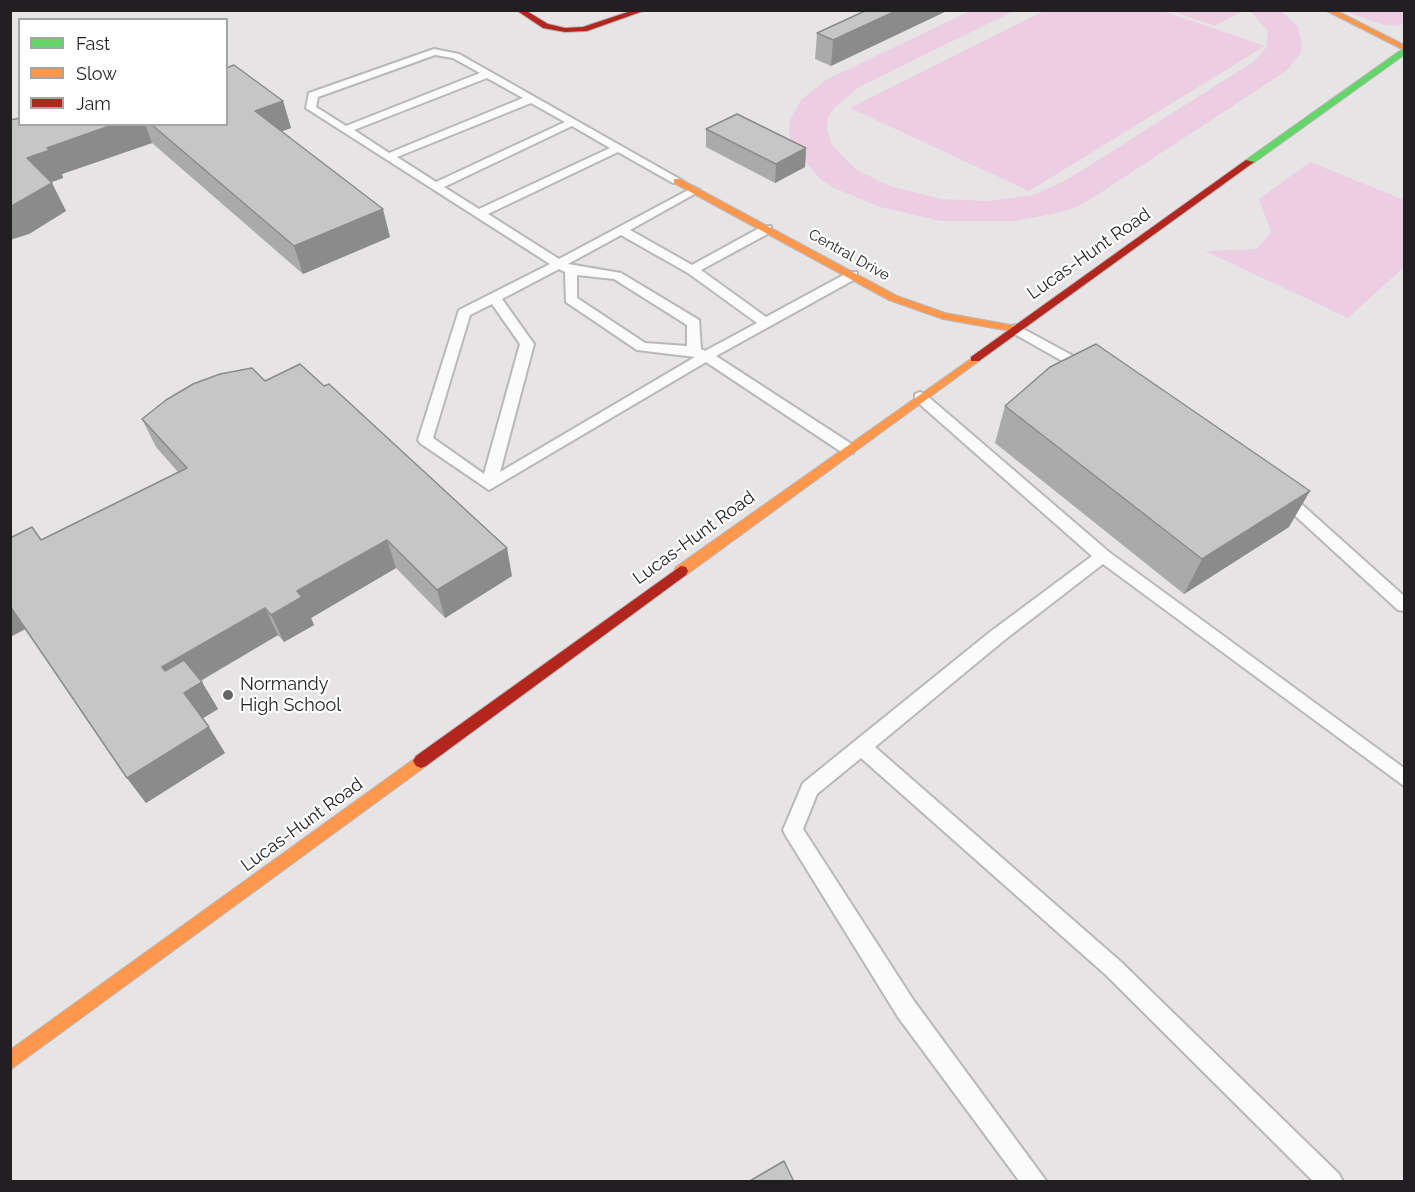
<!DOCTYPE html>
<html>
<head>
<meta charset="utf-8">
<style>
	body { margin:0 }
	#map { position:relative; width:1415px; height:1192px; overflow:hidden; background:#e7e4e6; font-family:Raleway,sans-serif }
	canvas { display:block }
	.frame { position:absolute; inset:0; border:12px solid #211f21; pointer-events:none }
	.legend { position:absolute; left:18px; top:18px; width:210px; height:108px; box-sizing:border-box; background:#fff; border:2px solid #a6a5a6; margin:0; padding:8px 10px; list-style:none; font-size:18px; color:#211f21 }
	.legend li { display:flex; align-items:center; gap:12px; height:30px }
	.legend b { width:30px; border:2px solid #a6a5a6 }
</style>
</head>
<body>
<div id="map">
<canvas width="1415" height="1192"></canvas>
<div class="frame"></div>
<ul class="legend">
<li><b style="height:8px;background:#63d668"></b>Fast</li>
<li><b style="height:8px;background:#ff974d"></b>Slow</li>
<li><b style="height:8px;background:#b3261e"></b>Jam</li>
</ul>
</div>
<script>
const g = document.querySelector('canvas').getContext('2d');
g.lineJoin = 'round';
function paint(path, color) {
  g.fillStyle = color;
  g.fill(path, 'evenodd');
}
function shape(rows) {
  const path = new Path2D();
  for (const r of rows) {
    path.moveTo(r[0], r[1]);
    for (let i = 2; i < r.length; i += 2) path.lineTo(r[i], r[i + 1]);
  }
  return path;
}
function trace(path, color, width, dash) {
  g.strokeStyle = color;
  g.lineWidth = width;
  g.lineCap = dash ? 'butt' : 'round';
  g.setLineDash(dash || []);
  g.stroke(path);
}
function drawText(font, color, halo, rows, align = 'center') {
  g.font = font + ' Raleway,sans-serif';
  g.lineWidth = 4.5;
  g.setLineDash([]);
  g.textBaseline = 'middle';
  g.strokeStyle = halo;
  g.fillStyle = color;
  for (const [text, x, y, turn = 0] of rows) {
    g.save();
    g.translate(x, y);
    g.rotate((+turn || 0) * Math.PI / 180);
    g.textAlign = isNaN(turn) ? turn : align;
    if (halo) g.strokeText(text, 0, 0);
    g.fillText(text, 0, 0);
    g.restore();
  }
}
paint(shape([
	[970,11,1014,11,859,87,834,108,828,118,827,129,831,144,855,169,889,186,941,199,989,201,1033,195,1065,181,1253,62,1266,48,1268,31,1250,11,1281,11,1298,27,1302,46,1300,54,1286,71,1097,195,1081,205,1062,212,1014,221,941,221,880,207,834,188,819,178,794,147,789,134,790,120,801,100,826,80],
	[1044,11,1163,11,1265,46,1029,191,850,108],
	[1171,11,1243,11,1215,26],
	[1344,11,1404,11,1404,23,1398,26,1381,24],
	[1310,162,1404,200,1404,267,1348,318,1205,251,1257,249,1271,232,1259,199]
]), '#eccde2');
const lane = shape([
	[434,49,459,54,683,181,673,183,618,152,488,214,559,259,694,187,700,190,698,192,630,230,692,265,763,226,771,226,771,232,701,270,766,317,849,272,857,272,857,278,716,356,853,445,855,449,853,453,843,453,706,362,489,490,420,443,418,440,459,310,550,264,306,108,309,93,434,49],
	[435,55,453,58,480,73,346,126,316,107,318,97,435,55],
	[487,78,523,98,389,153,354,130,487,78],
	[531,103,565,122,436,182,397,157,531,103],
	[572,126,610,148,479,209,444,187,572,126],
	[621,235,688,273,757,323,705,351,701,349,699,320,621,273,568,264,621,235],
	[559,269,565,272,566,302,637,350,695,357,500,472,534,344,502,299,559,269],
	[577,275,614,279,687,325,687,346,645,343,577,298,577,275],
	[492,304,520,344,484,474,433,438,470,315,492,304],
	[1016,325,1090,365,1092,368,1090,371,1080,371,1011,332,1011,326,1016,325],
	[920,392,925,394,1109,552,1404,768,1404,786,1103,564,1002,642,875,747,1120,961,1339,1174,1343,1182,1314,1182,1106,975,861,758,817,794,803,829,914,1001,1047,1182,1020,1182,898,1017,786,836,783,830,803,783,990,632,1092,556,915,400,915,394,920,392],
	[1283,491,1288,492,1404,596,1404,611,1398,610,1278,500,1275,496,1278,492,1283,491]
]);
const fast = shape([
	[1401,50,1404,50,1404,55,1252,164,1246,164,1246,160,1401,50]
]);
const slow = shape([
	[1325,10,1335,10,1404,45,1404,50,1325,10],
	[674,179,680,179,897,296,945,313,1016,326,1021,329,1016,332,943,319,889,300,674,183,674,179],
	[975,356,981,359,979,361,686,575,676,575,674,571,676,567,975,356],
	[421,754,426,756,429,761,426,766,10,1070,10,1050,421,754]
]);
const jam = shape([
	[516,10,525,10,548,24,565,28,583,27,634,10,646,10,587,31,565,32,543,28,516,10],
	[1246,160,1254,162,979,361,971,361,971,357,1246,160],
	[681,566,686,567,688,571,686,575,426,766,421,768,416,766,413,761,416,756,681,566]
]);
trace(lane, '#b9b7b9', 4);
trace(fast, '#b9b7b9', 2);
trace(slow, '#b9b7b9', 2);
trace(jam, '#b9b7b9', 2);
paint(lane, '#fbfbfb');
paint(fast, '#63d668');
paint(slow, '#ff974d');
paint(jam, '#b3261e');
paint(shape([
	[867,10,831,66,815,59,817,33],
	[283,101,291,128,282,131,390,237,303,274,152,143,62,174,63,178,51,182,66,211,29,234,20,124,226,124],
	[706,129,806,148,805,167,775,183,706,147],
	[265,381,512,576,445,618,396,568,311,618,314,625,284,642,278,635,201,681,218,709,203,718,209,727,225,753,146,803,127,778,26,629,10,637,10,538,41,540,178,472,156,447,142,419],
	[1005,406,1289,527,1184,594,995,443]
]), '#abaaaa');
paint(shape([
	[898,10,949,10,831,66,833,40],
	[283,101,291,128,264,138,255,111],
	[115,124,145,124,152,143,62,174,63,178,41,186,27,158,47,148],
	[806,148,805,167,775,183,776,164],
	[52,183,66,211,29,234,10,240,10,207],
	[383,209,390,237,303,274,294,246],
	[1310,491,1289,527,1184,594,1202,559],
	[387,540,396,568,311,618,314,625,284,642,271,615,297,591],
	[507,548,512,576,445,618,437,590],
	[10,606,27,628,10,637],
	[265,608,278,635,179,693,162,667],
	[202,682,218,709,200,720,184,693],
	[209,727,225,753,146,803,127,778]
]), '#8b8b8b');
const building = shape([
	[867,10,898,10,833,40,817,33,867,10],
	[234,65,283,101,255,111,383,209,294,246,151,124,226,124,226,68,234,65],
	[737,114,806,148,776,164,706,129,737,114],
	[20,118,20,124,115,124,47,148,50,150,27,158,52,183,10,207,10,120,20,118],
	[1096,344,1310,491,1202,559,1005,406,1050,367,1096,344],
	[300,364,324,386,329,384,507,548,437,590,387,540,297,591,302,597,271,615,265,608,162,667,165,671,184,660,202,682,184,693,209,727,127,778,10,606,10,538,32,527,41,540,187,468,142,419,166,400,193,384,220,374,252,368,265,381,300,364],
	[784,1161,794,1182,748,1182,784,1161]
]);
paint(building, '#c7c6c6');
trace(building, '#8b8b8b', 1.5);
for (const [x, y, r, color] of [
	[228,695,6,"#666466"]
]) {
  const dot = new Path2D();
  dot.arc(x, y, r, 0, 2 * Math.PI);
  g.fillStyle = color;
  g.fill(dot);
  trace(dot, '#fff', 2);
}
drawText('15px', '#211f21', '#fff', [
	["Central Drive",849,255,29]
]);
drawText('18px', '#211f21', '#fff', [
	["Lucas-Hunt Road",1089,254,-35],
	["Lucas-Hunt Road",694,538,-36],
	["Lucas-Hunt Road",302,825,-36]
]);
drawText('18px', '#211f21', '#fff', [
	["Normandy",240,685],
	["High School",240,706]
], 'left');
</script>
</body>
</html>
